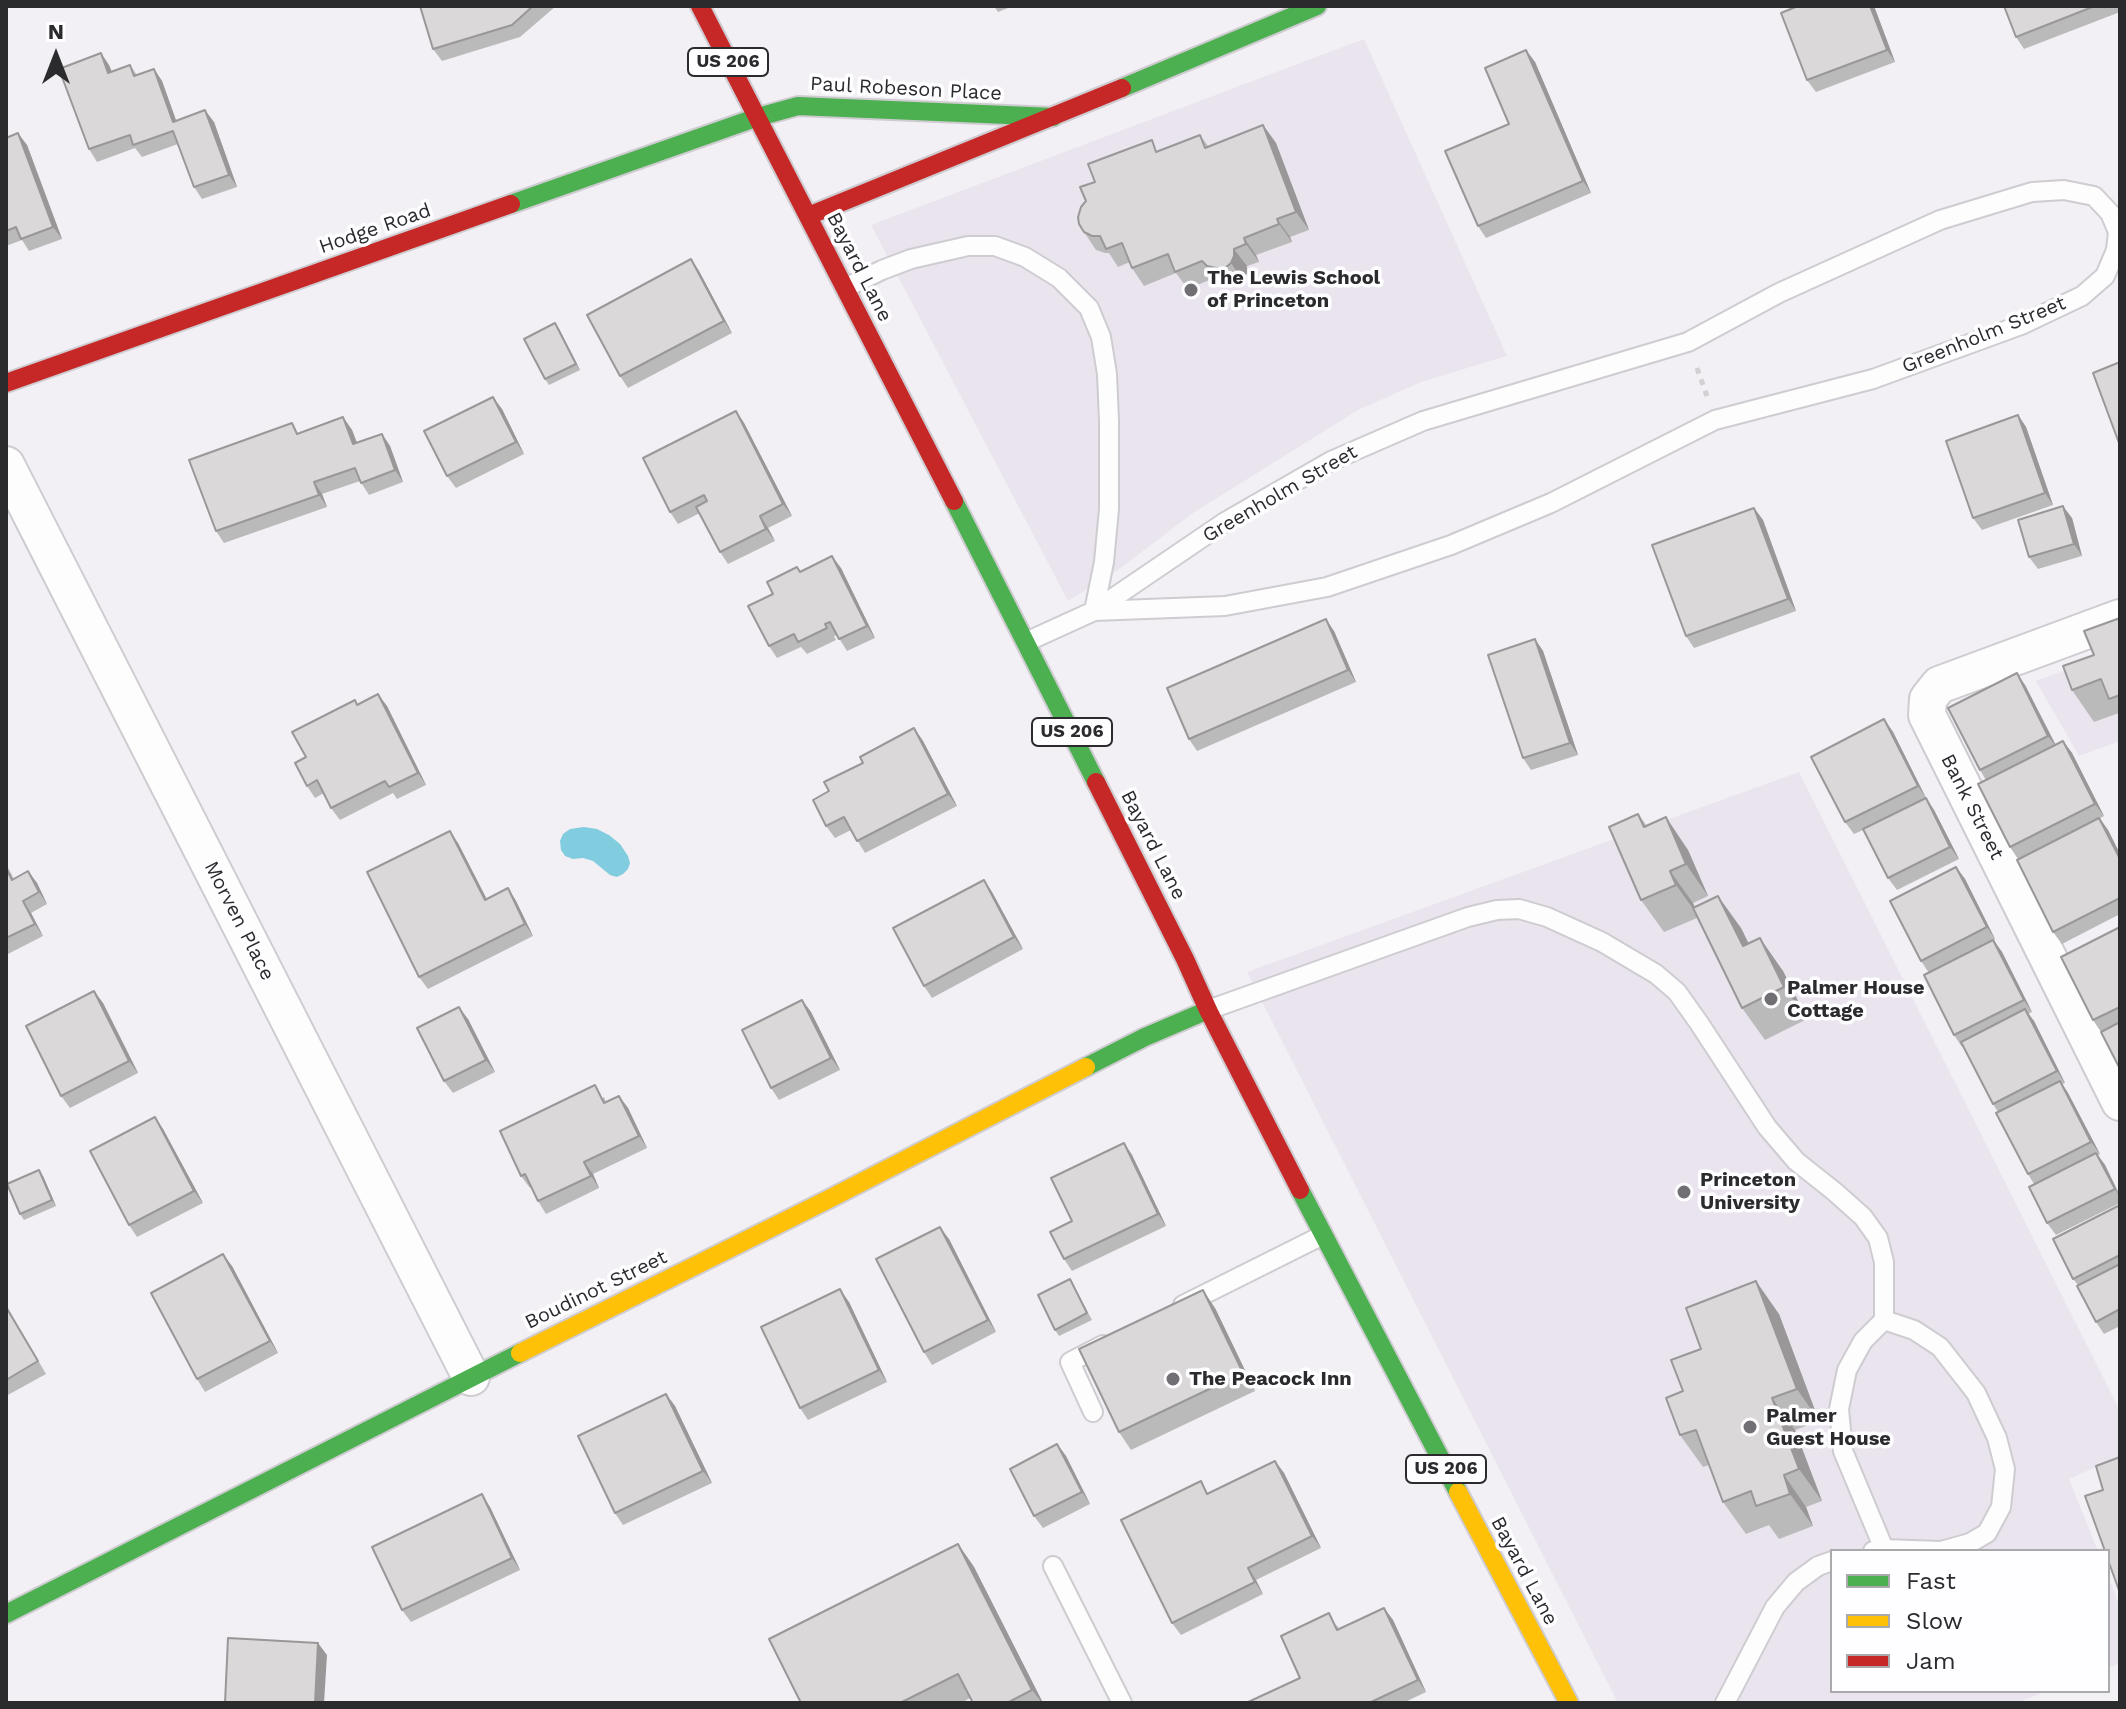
<!DOCTYPE html>
<html>
<head>
<meta charset="utf-8">
<style>
	body { margin:0 }
	#map { position:relative; width:2126px; height:1709px; overflow:hidden; background:#f2f0f4; font-family:"Work Sans",sans-serif }
	canvas { display:block }
	.frame { position:absolute; inset:0; border:8px solid #2b2a2d; pointer-events:none }
	.legend { position:absolute; left:1830px; top:1549px; width:280px; height:144px; box-sizing:border-box; background:#fefdff; border:2px solid #aaa9ab; margin:0; padding:10px 14px; list-style:none; font-size:24px; color:#2b2a2d }
	.legend li { display:flex; align-items:center; gap:16px; height:40px }
	.legend b { width:40px; border:2px solid #aaa9ab }
	.north { position:absolute; left:16px; top:16px; width:80px; height:80px; -webkit-text-stroke:6px #fefdff; paint-order:stroke; rotate:0deg; font-size:22px; font-weight:700; line-height:32px; text-align:center; color:#2b2a2d }
	.north::after { content:''; display:block; margin:auto; width:28px; height:36px; background:#2b2a2d; clip-path:polygon(50% 0,100% 100%,50% 72%,0 100%) }
</style>
</head>
<body>
<div id="map">
<canvas width="2126" height="1709"></canvas>
<div class="frame"></div>
<ul class="legend">
<li><b style="height:10px;background:#4caf50"></b>Fast</li>
<li><b style="height:10px;background:#ffc107"></b>Slow</li>
<li><b style="height:10px;background:#c62828"></b>Jam</li>
</ul>
<div class="north">N</div>
</div>
<script>
const g = document.querySelector('canvas').getContext('2d');
g.lineJoin = 'round';
function paint(path, color) {
  g.fillStyle = color;
  g.fill(path, 'evenodd');
}
function shape(rows) {
  const path = new Path2D();
  for (const r of rows) {
    path.moveTo(r[0], r[1]);
    for (let i = 2; i < r.length; i += 2) path.lineTo(r[i], r[i + 1]);
  }
  return path;
}
function trace(path, color, width, dash) {
  g.strokeStyle = color;
  g.lineWidth = width;
  g.lineCap = dash ? 'butt' : 'round';
  g.setLineDash(dash || []);
  g.stroke(path);
}
function drawText(font, color, halo, rows, align = 'center') {
  g.font = font + ' "Work Sans",sans-serif';
  g.lineWidth = 7;
  g.setLineDash([]);
  g.textBaseline = 'middle';
  g.strokeStyle = halo;
  g.fillStyle = color;
  for (const [text, x, y, turn = 0] of rows) {
    g.save();
    g.translate(x, y);
    g.rotate((+turn || 0) * Math.PI / 180);
    g.textAlign = isNaN(turn) ? turn : align;
    if (halo) g.strokeText(text, 0, 0);
    g.fillText(text, 0, 0);
    g.restore();
  }
}
paint(shape([
	[1364,39,1507,356,1421,382,1358,410,1193,513,1118,570,1068,601,871,225],
	[2120,650,2120,741,2079,756,2036,681],
	[1799,772,2120,1411,2120,1456,2069,1479,2098,1551,1832,1551,1832,1691,2047,1691,2016,1703,1618,1703,1247,972],
	[2108,1576,2120,1607,2120,1663,2108,1668]
]), '#eae4ee');
paint(shape([
	[584,827,597,829,609,835,620,844,628,856,630,863,628,869,623,874,617,877,610,875,593,861,583,858,573,859,565,856,561,850,560,841,563,834,570,829]
]), '#81ccdf');
const lane = shape([
	[845,288,882,270,911,259,968,246,995,246,1025,257,1059,278,1089,308,1101,337,1107,374,1109,421,1109,509,1104,562,1094,611],
	[1026,642,1094,611,1225,522,1331,461,1423,421,1688,342,1779,293,1940,220,2032,192,2064,190,2094,196,2110,213,2118,232,2116,250,2105,276,2082,296,2021,325,1873,379,1715,420,1551,503,1451,545,1327,587,1225,606,1094,611],
	[1208,1010,1468,917,1497,910,1519,909,1547,917,1602,942,1656,974,1677,992,1699,1023,1767,1127,1796,1161,1835,1192,1863,1217,1878,1238,1884,1262,1884,1320],
	[1183,1305,1323,1235],
	[1093,1412,1070,1362,1103,1345],
	[1873,1551,1884,1549,1941,1551,1970,1543,1987,1533,2001,1507,2005,1469,1997,1438,1976,1393,1940,1347,1914,1330,1884,1320,1863,1341,1847,1370,1839,1409,1843,1451,1884,1549],
	[1053,1566,1122,1703],
	[1725,1703,1775,1607,1796,1582,1818,1566,1832,1561]
]);
const street = shape([
	[6,465,471,1377],
	[2120,618,1939,685,1928,699,1927,715,2120,1102]
]);
const fast = shape([
	[1122,88,1317,6],
	[511,204,758,117,798,106,1053,117],
	[954,501,1096,782],
	[1086,1067,1145,1037,1208,1010],
	[1300,1190,1458,1492],
	[6,1614,520,1353]
]);
const slow = shape([
	[520,1353,827,1200,1086,1067],
	[1458,1492,1569,1703]
]);
const jam = shape([
	[700,6,954,501],
	[808,216,1122,88],
	[6,383,511,204],
	[1096,782,1185,959,1208,1010,1300,1190]
]);
trace(lane, '#ceccd0', 22);
trace(street, '#ceccd0', 40);
trace(fast, '#ceccd0', 22);
trace(slow, '#ceccd0', 22);
trace(jam, '#ceccd0', 22);
trace(shape([
	[1697,368,1707,396]
]), '#d1d0d2', 5, [6, 6]);
trace(lane, '#fdfdfd', 18);
trace(street, '#fdfdfd', 36);
trace(fast, '#4caf50', 18);
trace(slow, '#ffc107', 18);
trace(jam, '#c62828', 18);
paint(shape([
	[420,6,556,6,520,37,442,61,433,49],
	[994,6,1013,6,998,12],
	[1798,6,1874,6,1895,62,1816,92,1807,80],
	[2004,6,2120,6,2120,12,2024,49,2016,37],
	[1526,50,1535,62,1591,193,1486,238,1478,226,1509,124],
	[109,65,112,72,130,65,137,75,154,69,162,81,176,121,214,122,237,187,202,199,194,187,178,144,142,157,135,148,97,162,89,149],
	[1263,125,1276,143,1309,230,1290,237,1292,242,1256,255,1259,262,1247,266,1247,273,1243,281,1237,286,1228,286,1220,284,1214,278,1188,289,1176,273,1144,286,1132,268,1130,262,1118,267,1109,253,1105,253,1096,250,1084,232,1086,201,1095,182,1159,150,1200,135,1208,146],
	[6,138,27,145,62,239,29,251,22,240,6,246],
	[691,259,699,271,732,333,628,388,620,376],
	[559,329,580,370,549,385,545,379],
	[502,409,524,454,456,488,447,476],
	[736,411,744,423,792,516,768,528,775,541,728,564,720,552,700,513,678,524,670,512],
	[2018,415,2026,427,2053,505,1982,530,1973,518],
	[343,417,352,430,357,443,382,434,390,446,403,482,369,495,360,481,322,494,327,507,224,543,216,531,300,433],
	[1754,508,1763,520,1796,611,1694,648,1686,636],
	[2072,518,2082,556,2038,569,2029,557],
	[841,568,875,638,847,651,837,635,834,636,836,640,807,654,801,647,777,658,769,646,773,594,800,572],
	[2120,618,2120,715,2119,713,2094,722,2072,690,2094,655],
	[1334,631,1356,682,1197,751,1189,739],
	[1535,639,1543,651,1578,755,1531,770,1523,758],
	[2025,685,2056,745,2063,741,2072,753,2104,816,2100,818,2108,830,2120,854,2120,914,2062,944,2053,932,2018,859,2010,847,1986,780,1980,770],
	[355,700,358,705,387,706,426,785,397,799,393,793,340,820,331,808,324,793,315,798,307,786,306,757],
	[1884,719,1893,732,1926,798,1934,810,1959,859,1897,890,1888,878,1863,830,1854,834,1845,822],
	[914,728,923,741,957,806,865,853,851,830,835,838,826,826,829,791,863,763],
	[1638,814,1647,826,1688,850,1708,896,1693,903,1694,907,1741,928,1748,944,1783,971,1807,1019,1765,1040,1742,1008,1697,918,1664,932,1641,900],
	[458,843,487,899,508,888,516,901,533,936,428,989,419,977],
	[6,864,14,879,28,871,37,883,47,904,31,913,43,936,6,955],
	[1956,867,1965,879,1995,939,1994,940,2002,952,2032,1012,2028,1014,2034,1021,2065,1083,2062,1084,2068,1093,2100,1154,2098,1155,2105,1165,2120,1195,2120,1203,2056,1235,2047,1223,2034,1184,2028,1174,1998,1112,1993,1104,1964,1046,1962,1047,1954,1035,1929,973,1921,961],
	[984,880,992,892,1023,949,932,998,924,986],
	[2120,927,2120,1069,2101,1032,2093,1020],
	[94,991,103,1003,138,1073,70,1108,61,1096],
	[802,1000,811,1012,840,1070,779,1100,771,1088],
	[468,1019,495,1072,453,1093,444,1081],
	[619,1096,628,1108,647,1148,593,1174,599,1188,546,1214,538,1201,531,1187,530,1188,521,1176,604,1097,606,1102],
	[155,1117,163,1129,203,1203,137,1237,129,1225],
	[1124,1143,1132,1155,1166,1226,1072,1271,1064,1259,1072,1221],
	[43,1176,56,1206,24,1220,20,1214],
	[2120,1205,2120,1326,2104,1334,2096,1322,2078,1285,2073,1279],
	[949,1239,996,1332,932,1365,924,1352],
	[232,1266,278,1353,205,1392,197,1379],
	[1070,1279,1092,1320,1059,1336,1055,1330],
	[849,1302,887,1382,808,1420,800,1408],
	[6,1305,46,1374,6,1396],
	[1215,1308,1255,1391,1131,1450,1119,1432],
	[1779,1314,1819,1421,1795,1430,1822,1501,1806,1507,1813,1526,1779,1539,1769,1525,1746,1534,1723,1502,1709,1465,1703,1467,1680,1435,1683,1391,1701,1349],
	[666,1394,675,1406,712,1483,623,1525,615,1513],
	[1057,1444,1066,1456,1090,1504,1043,1528,1034,1516],
	[1275,1461,1284,1473,1321,1548,1256,1580,1263,1594,1181,1635,1172,1623,1209,1493],
	[490,1507,520,1570,411,1622,402,1610],
	[958,1544,974,1567,1043,1703,973,1703,970,1698,961,1703,801,1703],
	[1384,1608,1393,1620,1426,1692,1403,1703,1246,1703,1300,1678,1337,1625,1339,1629]
]), '#bbbabb');
paint(shape([
	[1870,6,1874,6,1895,62,1887,50],
	[1526,50,1535,62,1591,193,1583,181],
	[101,53,109,65,117,85,108,73],
	[154,69,162,81,181,134,173,122],
	[205,110,214,122,237,187,229,175],
	[1263,125,1276,143,1309,230,1296,212],
	[18,133,27,145,62,239,53,227],
	[1277,219,1290,237,1292,242,1279,224],
	[1244,238,1256,255,1259,262,1246,244],
	[1234,249,1247,266,1247,273,1243,281,1231,263],
	[691,259,699,271,732,333,724,321],
	[555,323,559,329,580,370,576,364],
	[493,397,502,409,524,454,516,442],
	[736,411,744,423,792,516,783,504],
	[2018,415,2026,427,2053,505,2045,493],
	[343,417,352,430,362,456,353,444],
	[382,434,390,446,403,482,395,470],
	[314,482,322,494,327,507,319,495],
	[2063,506,2072,518,2082,556,2074,544],
	[1754,508,1763,520,1796,611,1788,599],
	[760,516,768,528,775,541,766,529],
	[832,556,841,568,875,638,867,626],
	[1326,619,1334,631,1356,682,1348,670],
	[1535,639,1543,651,1578,755,1570,743],
	[2017,673,2025,685,2057,748,2048,736],
	[378,694,387,706,426,785,418,773],
	[1884,719,1893,732,1926,798,1918,786],
	[914,728,923,741,957,806,948,794],
	[2063,741,2072,753,2104,816,2095,804],
	[1926,798,1934,810,1959,859,1950,847],
	[1666,817,1688,850,1708,896,1686,864],
	[2099,818,2108,830,2120,854,2120,859],
	[450,831,458,843,493,912,485,900],
	[1956,867,1965,879,1995,939,1987,927],
	[28,871,37,883,47,904,39,892],
	[1670,871,1693,903,1699,917,1676,885],
	[984,880,992,892,1023,949,1014,937],
	[508,888,516,901,533,936,525,924],
	[1718,896,1741,928,1766,978,1743,946],
	[23,901,31,913,43,936,35,924],
	[1760,938,1783,971,1807,1019,1784,987],
	[1993,940,2002,952,2032,1012,2024,1000],
	[94,991,103,1003,138,1073,129,1061],
	[802,1000,811,1012,840,1070,831,1058],
	[459,1007,468,1019,495,1072,486,1060],
	[2025,1009,2034,1021,2065,1083,2057,1071],
	[2060,1081,2068,1093,2100,1154,2091,1142],
	[619,1096,628,1108,647,1148,639,1136],
	[155,1117,163,1129,203,1203,194,1191],
	[1124,1143,1132,1155,1166,1226,1158,1214],
	[2096,1153,2105,1165,2120,1197,2115,1189],
	[584,1162,593,1174,599,1188,591,1176],
	[39,1170,43,1176,56,1206,52,1200],
	[940,1227,949,1239,996,1332,988,1320],
	[223,1254,232,1266,278,1353,270,1341],
	[1756,1281,1779,1314,1819,1421,1797,1389],
	[840,1289,849,1302,887,1382,879,1370],
	[1203,1290,1215,1308,1255,1391,1243,1373],
	[666,1394,675,1406,712,1483,703,1471],
	[1772,1398,1795,1430,1822,1501,1799,1469],
	[1057,1444,1066,1456,1090,1504,1082,1492],
	[1275,1461,1284,1473,1321,1548,1312,1536],
	[1784,1475,1806,1507,1813,1526,1790,1494],
	[482,1494,490,1507,520,1570,512,1558],
	[958,1544,974,1567,1043,1703,1042,1703,1032,1690],
	[1248,1568,1256,1580,1263,1594,1255,1582],
	[1384,1608,1393,1620,1426,1692,1418,1680],
	[318,1643,327,1655,324,1703,315,1703]
]), '#999798');
const building = shape([
	[420,6,533,6,512,25,433,49,420,6],
	[1798,6,1870,6,1887,50,1807,80,1781,13,1798,6],
	[2004,6,2095,6,2016,37,2004,6],
	[1526,50,1583,181,1478,226,1445,151,1509,124,1485,68,1526,50],
	[101,53,108,73,130,65,134,76,154,69,173,122,205,110,229,175,194,187,173,131,133,145,130,135,89,149,59,69,101,53],
	[1263,125,1296,212,1277,219,1279,224,1244,238,1246,244,1234,249,1234,256,1231,263,1225,268,1216,268,1207,266,1202,261,1175,272,1168,254,1132,268,1122,243,1106,249,1100,236,1092,236,1084,232,1079,224,1078,217,1081,207,1086,201,1080,187,1095,182,1088,164,1152,140,1156,152,1200,135,1205,148,1263,125],
	[18,133,53,227,21,239,16,227,6,231,6,138,18,133],
	[691,259,724,321,620,376,587,315,691,259],
	[555,323,576,364,545,379,524,339,555,323],
	[2120,362,2120,443,2119,443,2093,373,2120,362],
	[493,397,516,442,447,476,424,431,493,397],
	[736,411,783,504,760,516,766,529,720,552,696,507,707,501,704,495,670,512,643,458,736,411],
	[2018,415,2045,493,1973,518,1946,441,2018,415],
	[343,417,353,444,382,434,395,470,361,483,355,468,314,482,319,495,216,531,189,460,292,423,297,434,343,417],
	[2063,506,2074,544,2029,557,2018,520,2063,506],
	[1754,508,1788,599,1686,636,1652,545,1754,508],
	[832,556,867,626,839,639,830,622,825,624,827,628,798,642,794,634,769,646,748,606,773,594,767,582,797,567,800,572,832,556],
	[2120,618,2120,695,2109,699,2101,679,2072,690,2063,666,2094,655,2084,631,2120,618],
	[1326,619,1348,670,1189,739,1167,688,1326,619],
	[1535,639,1570,743,1523,758,1488,655,1535,639],
	[2017,673,2048,736,1980,770,1948,708,2017,673],
	[378,694,418,773,389,787,385,781,331,808,317,780,307,786,295,763,306,757,292,732,355,700,357,705,378,694],
	[1884,719,1918,786,1845,822,1811,757,1884,719],
	[914,728,948,794,857,841,844,817,826,826,813,800,829,791,824,782,863,763,860,757,914,728],
	[2063,741,2095,804,2010,847,1978,784,2063,741],
	[1926,798,1950,847,1888,878,1863,829,1926,798],
	[1638,814,1644,827,1666,817,1686,864,1670,871,1676,885,1641,900,1609,827,1638,814],
	[2099,818,2120,859,2120,898,2053,932,2017,860,2099,818],
	[450,831,485,900,508,888,525,924,419,977,367,872,450,831],
	[1956,867,1987,927,1921,961,1890,901,1956,867],
	[6,868,12,880,28,871,39,892,23,901,35,924,6,938,6,868],
	[984,880,1014,937,924,986,893,928,984,880],
	[1718,896,1743,946,1760,938,1784,987,1742,1008,1693,908,1718,896],
	[2120,927,2120,1007,2093,1020,2061,957,2120,927],
	[1993,940,2024,1000,1954,1035,1924,975,1993,940],
	[94,991,129,1061,61,1096,26,1026,94,991],
	[802,1000,831,1058,771,1088,742,1030,802,1000],
	[459,1007,486,1060,444,1081,417,1028,459,1007],
	[2025,1009,2057,1071,1993,1104,1961,1042,2025,1009],
	[2120,1022,2120,1069,2101,1032,2120,1022],
	[2060,1081,2091,1142,2028,1174,1996,1113,2060,1081],
	[595,1085,604,1103,619,1096,639,1136,584,1162,591,1176,538,1201,525,1174,521,1176,500,1131,595,1085],
	[155,1117,194,1191,129,1225,90,1151,155,1117],
	[1124,1143,1158,1214,1064,1259,1050,1232,1072,1221,1051,1178,1124,1143],
	[2096,1153,2115,1189,2047,1223,2029,1187,2096,1153],
	[39,1170,52,1200,20,1214,7,1184,39,1170],
	[2120,1205,2120,1255,2073,1279,2053,1239,2120,1205],
	[940,1227,988,1320,924,1352,876,1259,940,1227],
	[223,1254,270,1341,197,1379,151,1293,223,1254],
	[2120,1264,2120,1309,2096,1322,2077,1286,2120,1264],
	[1070,1279,1087,1313,1055,1330,1038,1295,1070,1279],
	[1756,1281,1797,1389,1772,1398,1799,1469,1784,1475,1790,1494,1756,1506,1751,1491,1723,1502,1696,1430,1680,1435,1666,1398,1683,1391,1671,1360,1701,1349,1686,1308,1756,1281],
	[840,1289,879,1370,800,1408,761,1327,840,1289],
	[1203,1290,1243,1373,1119,1432,1079,1349,1203,1290],
	[6,1307,38,1361,6,1380,6,1307],
	[666,1394,703,1471,615,1513,578,1436,666,1394],
	[1057,1444,1082,1492,1034,1516,1010,1469,1057,1444],
	[2120,1457,2120,1593,2108,1560,2108,1551,2105,1551,2085,1496,2103,1490,2096,1466,2120,1457],
	[1275,1461,1312,1536,1248,1568,1255,1582,1172,1623,1121,1520,1201,1481,1207,1494,1275,1461],
	[482,1494,512,1558,402,1610,372,1547,482,1494],
	[958,1544,1032,1690,1007,1703,973,1703,958,1674,900,1703,801,1703,769,1639,958,1544],
	[1384,1608,1418,1680,1369,1703,1246,1703,1300,1678,1281,1636,1329,1613,1337,1630,1384,1608],
	[228,1638,318,1643,315,1703,225,1703,228,1638]
]);
paint(building, '#dad8d9');
trace(building, '#999798', 2);
for (const [x, y, r, color] of [
	[1191,290,8,"#716f73"],
	[1771,999,8,"#716f73"],
	[1684,1192,8,"#716f73"],
	[1173,1379,8,"#716f73"],
	[1750,1427,8,"#716f73"]
]) {
  const dot = new Path2D();
  dot.arc(x, y, r, 0, 2 * Math.PI);
  g.fillStyle = color;
  g.fill(dot);
  trace(dot, '#fefdff', 3);
}
for (const [x, y, w] of [
	[728,62,80],
	[1072,732,80],
	[1446,1469,80]
]) {
  const box = new Path2D();
  box.roundRect(x - w / 2, y - 14, w, 28, 6);
  g.fillStyle = '#fefdff';
  g.fill(box);
  trace(box, '#2b2a2d', 2);
}
drawText('bold 18px', '#2b2a2d', null, [
	["US 206",728,62],
	["US 206",1072,732],
	["US 206",1446,1469]
]);
drawText('20px', '#2b2a2d', '#fefdff', [
	["Paul Robeson Place",906,89,3],
	["Hodge Road",375,229,-19],
	["Bayard Lane",859,267,63],
	["Greenholm Street",1984,335,-22],
	["Greenholm Street",1280,494,-30],
	["Bank Street",1972,807,63],
	["Bayard Lane",1153,845,63],
	["Morven Place",239,921,63],
	["Boudinot Street",596,1290,-26],
	["Bayard Lane",1524,1571,62]
]);
drawText('bold 20px', '#2b2a2d', '#fefdff', [
	["The Lewis School",1207,278],
	["of Princeton",1207,301],
	["Palmer House",1787,988],
	["Cottage",1787,1011],
	["Princeton",1700,1180],
	["University",1700,1203],
	["The Peacock Inn",1189,1379],
	["Palmer",1766,1416],
	["Guest House",1766,1439]
], 'left');
</script>
</body>
</html>
